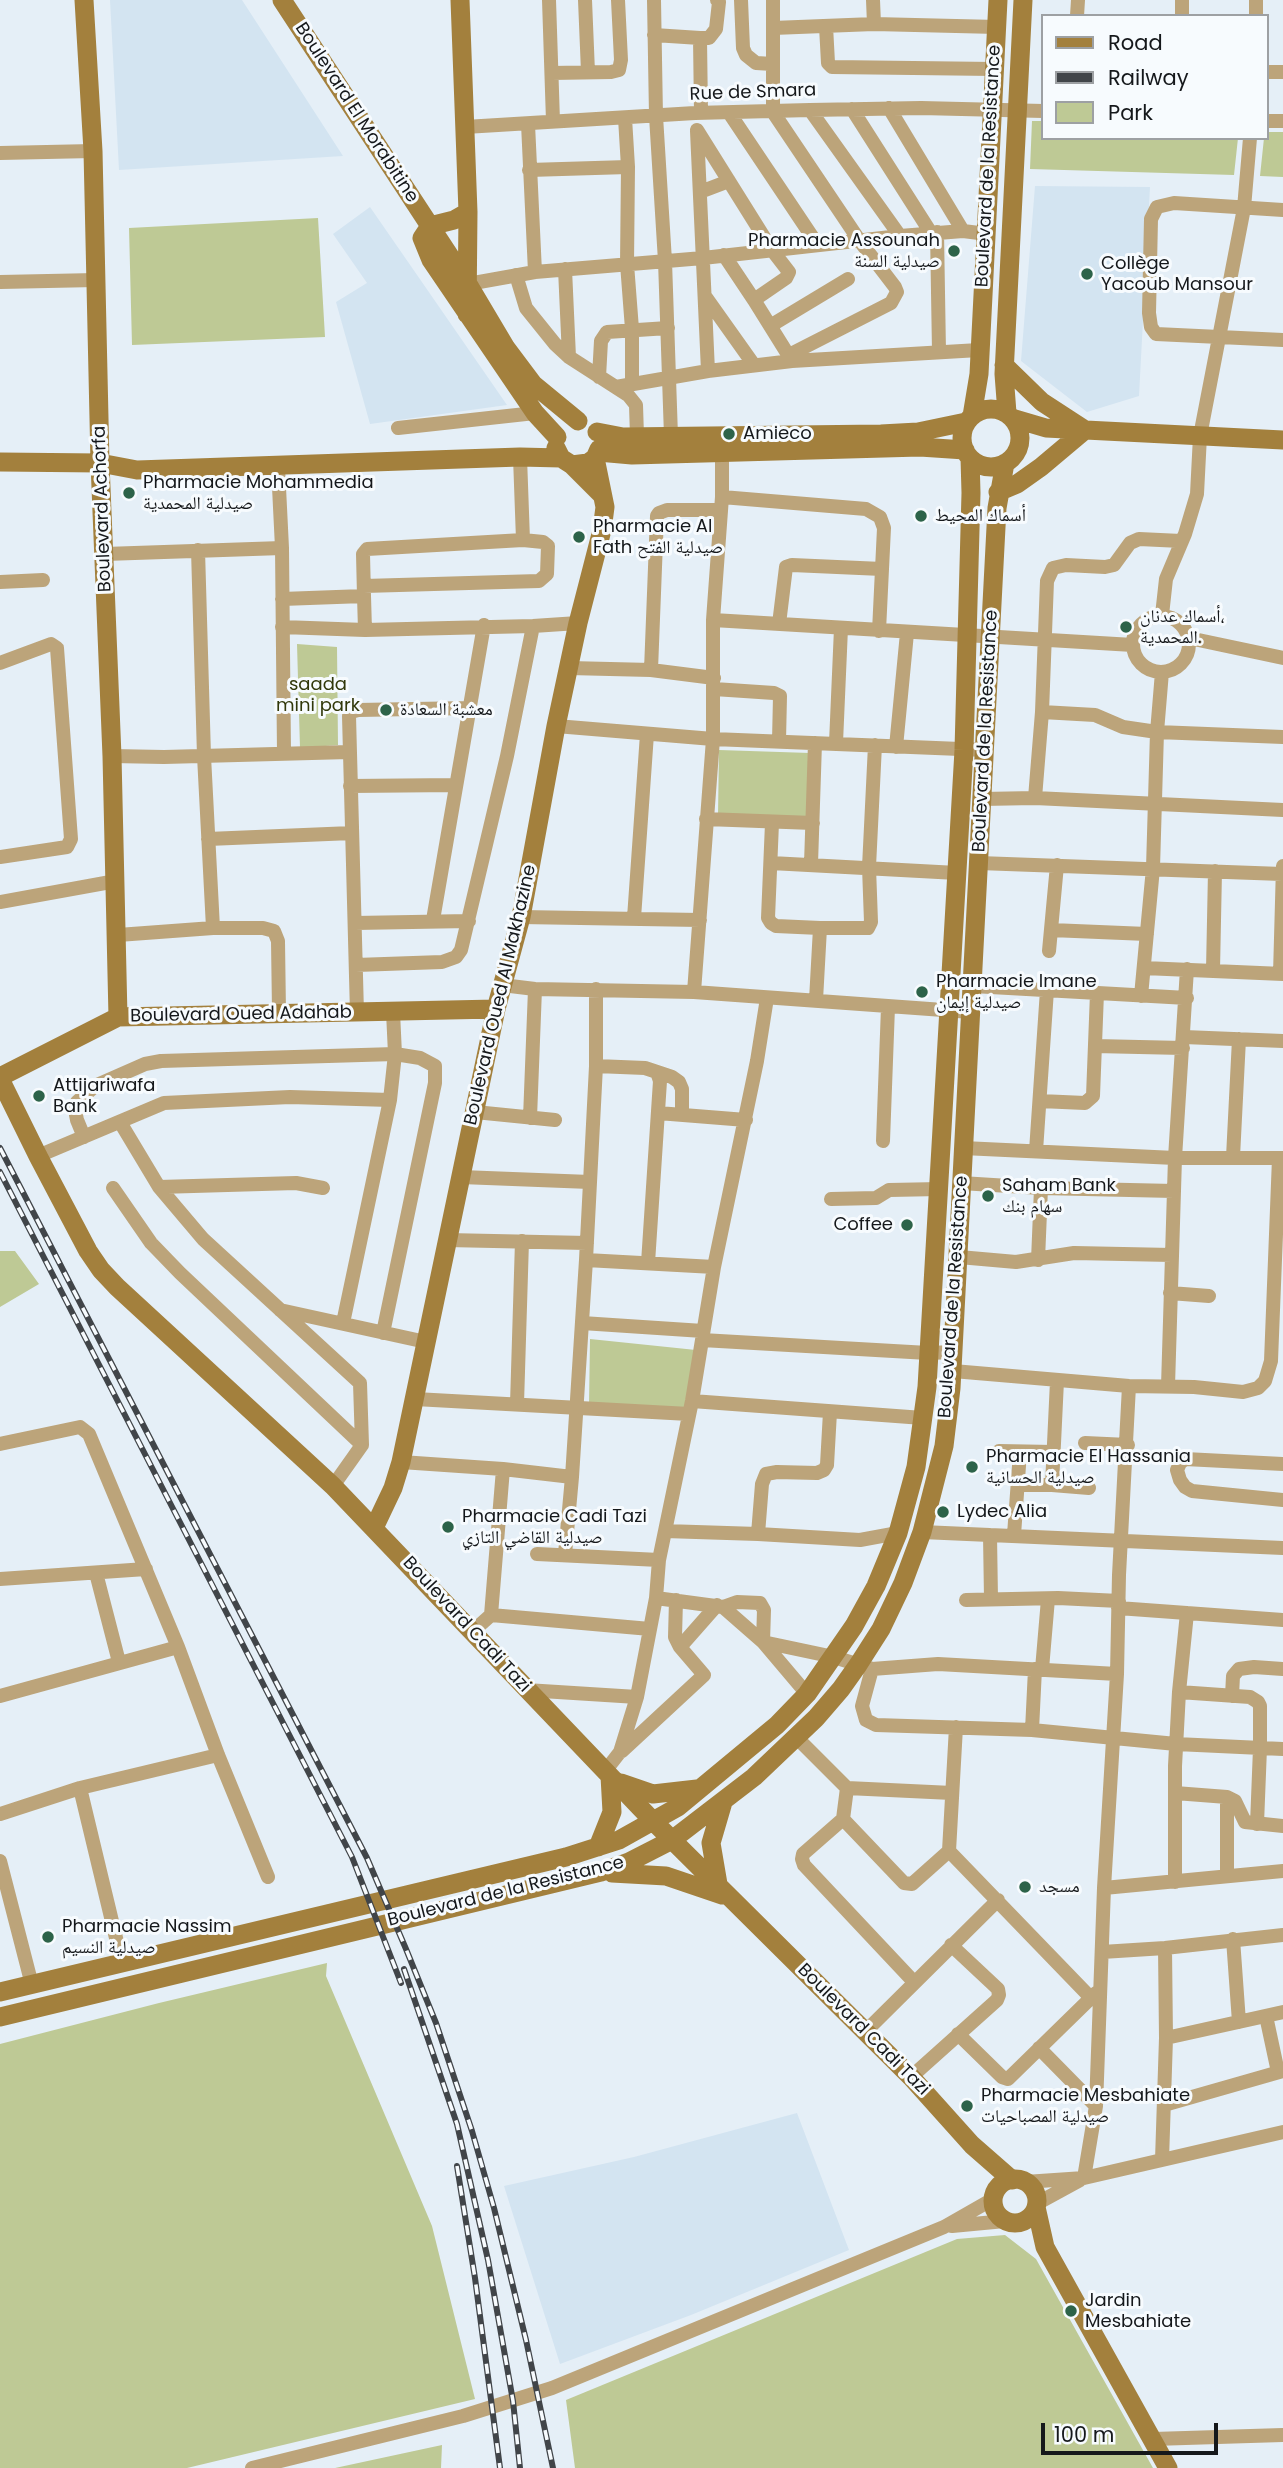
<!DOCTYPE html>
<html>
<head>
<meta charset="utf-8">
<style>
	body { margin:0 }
	#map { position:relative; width:1283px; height:2468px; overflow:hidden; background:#e5eff7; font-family:Poppins,sans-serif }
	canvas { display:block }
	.legend { position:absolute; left:1041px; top:14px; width:228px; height:126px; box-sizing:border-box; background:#f7fbfe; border:2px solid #9da0a3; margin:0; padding:9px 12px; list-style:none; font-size:21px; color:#15181b }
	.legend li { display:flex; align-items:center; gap:14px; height:35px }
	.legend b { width:35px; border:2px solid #9da0a3 }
	.scale { position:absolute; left:1041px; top:2423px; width:177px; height:32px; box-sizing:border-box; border:4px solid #15181b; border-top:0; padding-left:9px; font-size:21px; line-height:24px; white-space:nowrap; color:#15181b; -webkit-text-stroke:5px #f7fbfe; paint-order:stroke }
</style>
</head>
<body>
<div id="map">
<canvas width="1283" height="2468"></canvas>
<ul class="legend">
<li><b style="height:9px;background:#a3803d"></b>Road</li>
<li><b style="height:9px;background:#414549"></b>Railway</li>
<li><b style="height:19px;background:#bec995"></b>Park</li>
</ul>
<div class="scale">100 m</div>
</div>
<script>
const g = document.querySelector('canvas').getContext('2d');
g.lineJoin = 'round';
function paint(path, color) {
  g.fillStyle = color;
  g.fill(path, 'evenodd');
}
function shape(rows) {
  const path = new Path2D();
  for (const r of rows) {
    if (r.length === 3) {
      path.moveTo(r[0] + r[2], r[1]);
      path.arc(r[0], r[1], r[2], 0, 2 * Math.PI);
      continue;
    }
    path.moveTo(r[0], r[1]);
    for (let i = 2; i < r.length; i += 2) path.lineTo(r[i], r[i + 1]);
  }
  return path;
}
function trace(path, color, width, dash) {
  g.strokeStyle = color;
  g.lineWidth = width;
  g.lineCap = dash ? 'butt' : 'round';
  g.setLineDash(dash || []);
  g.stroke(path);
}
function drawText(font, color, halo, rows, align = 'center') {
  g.font = font + ' Poppins,"Noto Naskh Arabic",sans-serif';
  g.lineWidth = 6;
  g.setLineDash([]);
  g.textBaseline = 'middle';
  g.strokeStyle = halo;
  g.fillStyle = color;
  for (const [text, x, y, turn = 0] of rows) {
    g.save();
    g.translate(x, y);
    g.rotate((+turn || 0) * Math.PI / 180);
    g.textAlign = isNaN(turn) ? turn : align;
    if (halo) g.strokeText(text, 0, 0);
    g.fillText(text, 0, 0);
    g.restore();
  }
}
paint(shape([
	[110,0,242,0,343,156,119,170],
	[1035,186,1150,187,1139,396,1087,412,1021,361],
	[370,207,507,405,370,424,336,302,367,283,333,234],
	[797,2113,849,2250,691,2315,560,2364,504,2186,634,2157]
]), '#d3e4f1');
paint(shape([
	[1032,121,1043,121,1043,138,1238,138,1234,175,1030,169],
	[1267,132,1283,132,1283,177,1260,176,1264,138,1267,138],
	[318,218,325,337,132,345,129,228],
	[297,644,337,647,338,745,300,748],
	[719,750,810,753,808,817,718,815],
	[0,1251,15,1251,39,1284,0,1307],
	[590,1339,696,1350,684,1413,589,1405],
	[327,1963,326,1976,432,2226,475,2399,187,2468,0,2468,0,2044,159,2003],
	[1005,2235,1036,2259,1153,2468,575,2468,566,2400,957,2239],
	[442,2445,441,2468,335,2468]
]), '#bec995');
trace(shape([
	[549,0,553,121],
	[585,0,588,72],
	[654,0,656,116,665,261,671,436],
	[741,0,743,48,746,55,756,63,773,64],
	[773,0,773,112,859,240,895,287,897,292,891,303,789,355],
	[873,0,874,24],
	[1182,0,1182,16],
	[1077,16,1078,0],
	[1256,16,1256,0],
	[826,26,828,63,832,67,994,69],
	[773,28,874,24,997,27],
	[654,35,700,38,701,113],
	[700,38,709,38,716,29,719,2,717,0],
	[1267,72,1283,72],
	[552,73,611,72,619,70,621,60,618,0],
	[889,108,963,231],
	[852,109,931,233],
	[810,110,900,236],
	[730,114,817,244],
	[625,118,628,167,627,264,632,329,632,384],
	[1267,121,1283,121],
	[528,124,535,272],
	[465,127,695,113,810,110,921,108,1043,111],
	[697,130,772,250,789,272,786,278,754,300,792,361],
	[697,131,708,371],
	[0,153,93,151],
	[529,170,628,167],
	[700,192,729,181],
	[1283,210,1174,203,1157,207,1151,219,1149,313,1151,327,1156,334,1283,340],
	[937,232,939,352],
	[724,255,754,300],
	[565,269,569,357],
	[516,275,526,308,555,344,569,357,628,395,636,405,637,436],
	[0,282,96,280],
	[468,284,535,272,703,258,900,236,963,231,987,234],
	[705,296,754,365],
	[770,326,848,279],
	[599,377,601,341,607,332,668,328],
	[616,387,708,371,792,361,979,350],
	[398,428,535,413],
	[520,457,523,540],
	[278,467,282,548,284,753],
	[722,497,866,509,880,517,884,528,879,631],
	[198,550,204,756,213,928],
	[105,554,282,548],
	[0,582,43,580],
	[364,586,539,581,547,574,548,546,543,542,523,540,367,549,363,554,364,596,365,630],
	[282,599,364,596],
	[1162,615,1166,579,1185,534,1197,494,1200,436,1244,208,1250,138],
	[1161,644,28],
	[713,620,1133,645],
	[779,624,786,567,792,565,882,569],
	[282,627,365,630,533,626,578,623],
	[1189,638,1283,658],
	[0,663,51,644,57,648,71,839,67,847,0,857],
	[569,668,651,670,714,678],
	[651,670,657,516,659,513,667,510,721,510],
	[714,689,774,693,780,696,779,741],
	[1042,712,1047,581,1053,568,1066,565,1105,567,1114,565,1130,543,1139,539,1181,541],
	[556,726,713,739,985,750],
	[836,743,841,628],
	[896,747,907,633],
	[112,756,164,757,349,752],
	[350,786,456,785],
	[1035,798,1042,712,1095,715,1123,727,1157,732,1283,737],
	[982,799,1035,798,1283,810],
	[706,819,813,823],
	[772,823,768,918,771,923,776,926,820,928,868,928,871,922,869,867,875,745],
	[208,839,352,833],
	[771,863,957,873],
	[979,863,1282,874],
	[811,864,815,743],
	[0,902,116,881],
	[521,917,700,920],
	[634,918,647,734],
	[433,920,484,625],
	[355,923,469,921],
	[1051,930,1147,934],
	[118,935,213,928,263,928,274,931,278,941,279,1012],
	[1049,951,1057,865],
	[356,965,442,962,456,957,461,950,507,756,533,626],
	[1144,968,1283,974],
	[1213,970,1215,871],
	[1280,974,1283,866],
	[502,985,535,989,694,992,971,1012],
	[973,986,1187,998],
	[694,992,713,739,713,620,722,497,722,445],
	[1141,996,1153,868,1157,732,1162,672],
	[816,1000,820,928],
	[357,1013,349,716,351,712,358,710,470,708],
	[1184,1037,1283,1041],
	[1095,1046,1183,1048],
	[596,1066,645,1068,672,1077,679,1082,682,1089,682,1115],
	[1040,1101,1085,1103,1093,1096,1097,993],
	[475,1112,555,1120],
	[658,1113,746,1120],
	[530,1118,535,989],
	[120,1122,159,1187,203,1239,360,1383,362,1445,333,1486],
	[84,1137,77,1120,75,1110,77,1102,95,1086,145,1064,161,1061,395,1054,420,1058,435,1066,435,1083,383,1333],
	[883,1141,888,1007],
	[963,1148,1175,1158,1283,1158],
	[1036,1151,1047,990],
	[38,1156,164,1103,290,1097,390,1100],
	[1233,1157,1239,1039],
	[461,1177,590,1182],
	[961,1183,1041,1188,1174,1191],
	[159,1187,296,1183,323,1188],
	[113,1188,151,1243,180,1273,362,1445],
	[831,1199,876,1198,889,1190,940,1189],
	[447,1240,587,1243],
	[959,1257,1016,1262,1074,1253,1172,1255],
	[586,1260,714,1267],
	[1038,1260,1041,1188],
	[648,1263,660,1081,657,1072],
	[1170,1293,1209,1296],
	[280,1310,426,1342],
	[343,1323,390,1100,395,1054,393,1012],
	[582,1323,703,1331],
	[702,1340,928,1353,954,1352],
	[953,1371,1129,1386,1194,1387,1243,1392,1258,1388,1265,1381,1271,1361,1279,1158],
	[1168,1386,1175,1158,1187,969],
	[415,1399,689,1414],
	[692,1401,923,1418],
	[517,1404,522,1241],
	[1085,1443,1128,1445],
	[0,1444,80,1427,89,1434,178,1647,218,1755,268,1877],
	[999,1451,1053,1452],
	[401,1462,503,1469,572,1477],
	[1283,1464,1185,1459,1180,1463,1177,1470,1180,1480,1185,1487,1192,1491,1283,1500],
	[1019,1485,1052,1485,1089,1488],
	[1052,1485,1057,1381],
	[665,1531,758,1534,860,1540,898,1533],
	[922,1532,1283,1548],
	[758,1534,762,1484,766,1474,777,1472,817,1473,824,1470,827,1465,830,1412],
	[990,1535,991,1599],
	[1014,1535,1020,1452],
	[537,1554,659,1560],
	[565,1554,572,1477,586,1260,596,1066,596,989],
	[96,1573,119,1662],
	[0,1579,146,1569],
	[656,1598,723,1607,763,1642,807,1694],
	[676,1600,675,1637,680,1647],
	[966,1600,1058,1598,1119,1601],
	[723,1607,737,1602,760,1603,764,1610,763,1642],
	[1118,1608,1283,1620],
	[491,1615,503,1469],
	[472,1632,491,1615,650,1629],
	[763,1642,834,1657,872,1669,938,1664,1117,1674],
	[872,1669,862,1706,866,1720,876,1725,1032,1730,1176,1744,1283,1749],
	[1042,1669,1048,1599],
	[526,1690,637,1697],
	[1179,1692,1250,1697,1258,1702,1260,1706,1260,1748,1257,1824],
	[0,1696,178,1647],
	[1232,1696,1233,1676,1239,1669,1254,1667,1283,1669],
	[1032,1730,1035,1669],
	[797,1738,847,1788,952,1793],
	[622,1751,704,1675,680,1647,717,1605],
	[606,1770,620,1752,637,1697,656,1598,659,1560,692,1401,714,1267,757,1061,767,998],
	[80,1788,122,1963],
	[847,1788,843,1819,803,1854,802,1859,804,1865,914,1982],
	[1175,1793,1227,1797,1235,1801,1245,1822,1283,1826],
	[0,1814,80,1788,218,1755],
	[843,1819,904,1883,912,1884,949,1851,956,1727],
	[949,1851,1091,1998],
	[0,1861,32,1985],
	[1227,1876,1227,1797],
	[1175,1882,1175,1766,1179,1692,1187,1613],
	[1104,1888,1283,1871],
	[1233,1939,1239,2022],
	[1102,1952,1165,1948,1283,1935],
	[1266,2016,1278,2072],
	[865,2032,998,1900],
	[958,2034,1002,2077,1008,2079,1096,1993],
	[1166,2038,1283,2012],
	[1039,2048,1096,2106],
	[911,2077,997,2000,999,1995,998,1989,951,1945],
	[1164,2105,1283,2071],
	[1162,2160,1166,2038,1165,1948],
	[1084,2178,1096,2106,1104,1888,1117,1674,1119,1575,1129,1386],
	[1025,2182,1084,2178,1283,2132],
	[1036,2204,1080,2180],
	[952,2226,1005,2221],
	[1153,2439,1283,2435],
	[252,2468,463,2416,552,2388,944,2227,993,2199]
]), '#bca47a', 14);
trace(shape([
	[84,0,93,151,100,463,112,756,118,1017],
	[282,0,468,284,506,348,533,384,578,421],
	[460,0,468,212,467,314],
	[430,226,422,238,431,260,535,413,557,437],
	[430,226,454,220,468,212],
	[991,438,29],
	[1007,413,1004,374,1023,0],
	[972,416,979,374,998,0],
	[1012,418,1046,428,1283,440],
	[597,432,623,437,881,434,918,432,966,422],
	[556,448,561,458,572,465,603,496],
	[598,452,632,455,920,447,965,450],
	[0,462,100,463,137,470,520,457,561,458],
	[572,465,588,463,595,458,599,449],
	[998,492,1017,484,1041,467,1085,430,1042,402,1004,365],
	[0,1077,118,1017,496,1009],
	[0,1079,38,1156,88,1251,101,1270,117,1287,333,1486,653,1821,911,2077,972,2145,1012,2180],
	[374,1528,393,1488,401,1462,496,1009,521,917,556,726,578,623,602,530,605,507,595,458],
	[621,1783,653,1794,697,1789],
	[598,1847,612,1812,610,1776],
	[612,1873,666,1876,722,1895],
	[718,1884,711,1843,723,1802],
	[0,1992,566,1857,619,1840,678,1807,777,1725,807,1694,854,1626,876,1586,898,1533,916,1467,927,1387,964,750,971,493,970,458],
	[0,2017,601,1872,629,1862,672,1840,754,1777,816,1718,841,1689,858,1665,881,1629,903,1583,922,1532,944,1446,951,1388,997,508,1005,463],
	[1015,2201,22],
	[1036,2207,1045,2247,1168,2468]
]), '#a3803d', 19);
const rail = shape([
	[0,1148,367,1858,406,1949,436,2023,472,2131,494,2208,526,2340,553,2468],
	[0,1172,352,1857,401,1983],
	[404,1969,457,2124,488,2260,513,2401,520,2468],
	[457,2166,475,2278,500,2468]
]);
trace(rail, '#414549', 6);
trace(rail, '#f7fbfe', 3.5, [10]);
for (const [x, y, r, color] of [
	[954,251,7,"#2d6349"],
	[1087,274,7,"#2d6349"],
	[729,434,7,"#2d6349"],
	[129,493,7,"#2d6349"],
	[921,516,7,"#2d6349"],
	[579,537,7,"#2d6349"],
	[1126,627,7,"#2d6349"],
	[386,710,7,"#2d6349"],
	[922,992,7,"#2d6349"],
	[39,1096,7,"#2d6349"],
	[988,1196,7,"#2d6349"],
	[907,1225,7,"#2d6349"],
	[972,1467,7,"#2d6349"],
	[943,1512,7,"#2d6349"],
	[448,1527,7,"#2d6349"],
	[1025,1887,7,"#2d6349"],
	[48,1937,7,"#2d6349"],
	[967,2106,7,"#2d6349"],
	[1071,2311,7,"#2d6349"]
]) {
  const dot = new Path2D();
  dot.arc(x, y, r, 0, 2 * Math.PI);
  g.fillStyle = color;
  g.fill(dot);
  trace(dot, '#f7fbfe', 2.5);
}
drawText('18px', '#15181b', '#f7fbfe', [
	["Rue de Smara",753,93,-2],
	["Boulevard El Morabitine",356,113,57],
	["Boulevard de la Resistance",989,166,-87],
	["Boulevard Achorfa",103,509,-92],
	["Boulevard de la Resistance",986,731,-87],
	["Boulevard Oued Al Makhazine",501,995,-77],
	["Boulevard Oued Adahab",241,1015,-1],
	["Boulevard de la Resistance",954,1297,-86],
	["Boulevard Cadi Tazi",466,1625,47],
	["Boulevard de la Resistance",506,1892,-14],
	["Boulevard Cadi Tazi",863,2030,45]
]);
drawText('18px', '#15181b', '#f7fbfe', [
	["Pharmacie Assounah",940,241,"right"],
	["صيدلية السنة",940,262,"right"],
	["Collège",1101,264],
	["Yacoub Mansour",1101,285],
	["Amieco",743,434],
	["Pharmacie Mohammedia",143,483],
	["صيدلية المحمدية",143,504],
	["أسماك المحيط",935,516],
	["Pharmacie Al",593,527],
	["Fath صيدلية الفتح",593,548],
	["أسماك عدنان،",1140,617],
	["المحمدية.",1140,638],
	["معشبة السعادة",400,710],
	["Pharmacie Imane",936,982],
	["صيدلية إيمان",936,1003],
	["Attijariwafa",53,1086],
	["Bank",53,1107],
	["Saham Bank",1002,1186],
	["سهام بنك",1002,1207],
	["Coffee",893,1225,"right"],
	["Pharmacie El Hassania",986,1457],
	["صيدلية الحسانية",986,1478],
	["Lydec Alia",957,1512],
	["Pharmacie Cadi Tazi",462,1517],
	["صيدلية القاضي التازي",462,1538],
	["مسجد",1039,1887],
	["Pharmacie Nassim",62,1927],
	["صيدلية النسيم",62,1948],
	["Pharmacie Mesbahiate",981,2096],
	["صيدلية المصباحيات",981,2117],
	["Jardin",1085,2301],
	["Mesbahiate",1085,2322]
], 'left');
drawText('18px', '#31380a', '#f7fbfe', [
	["saada",318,685],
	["mini park",318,706]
]);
</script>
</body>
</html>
